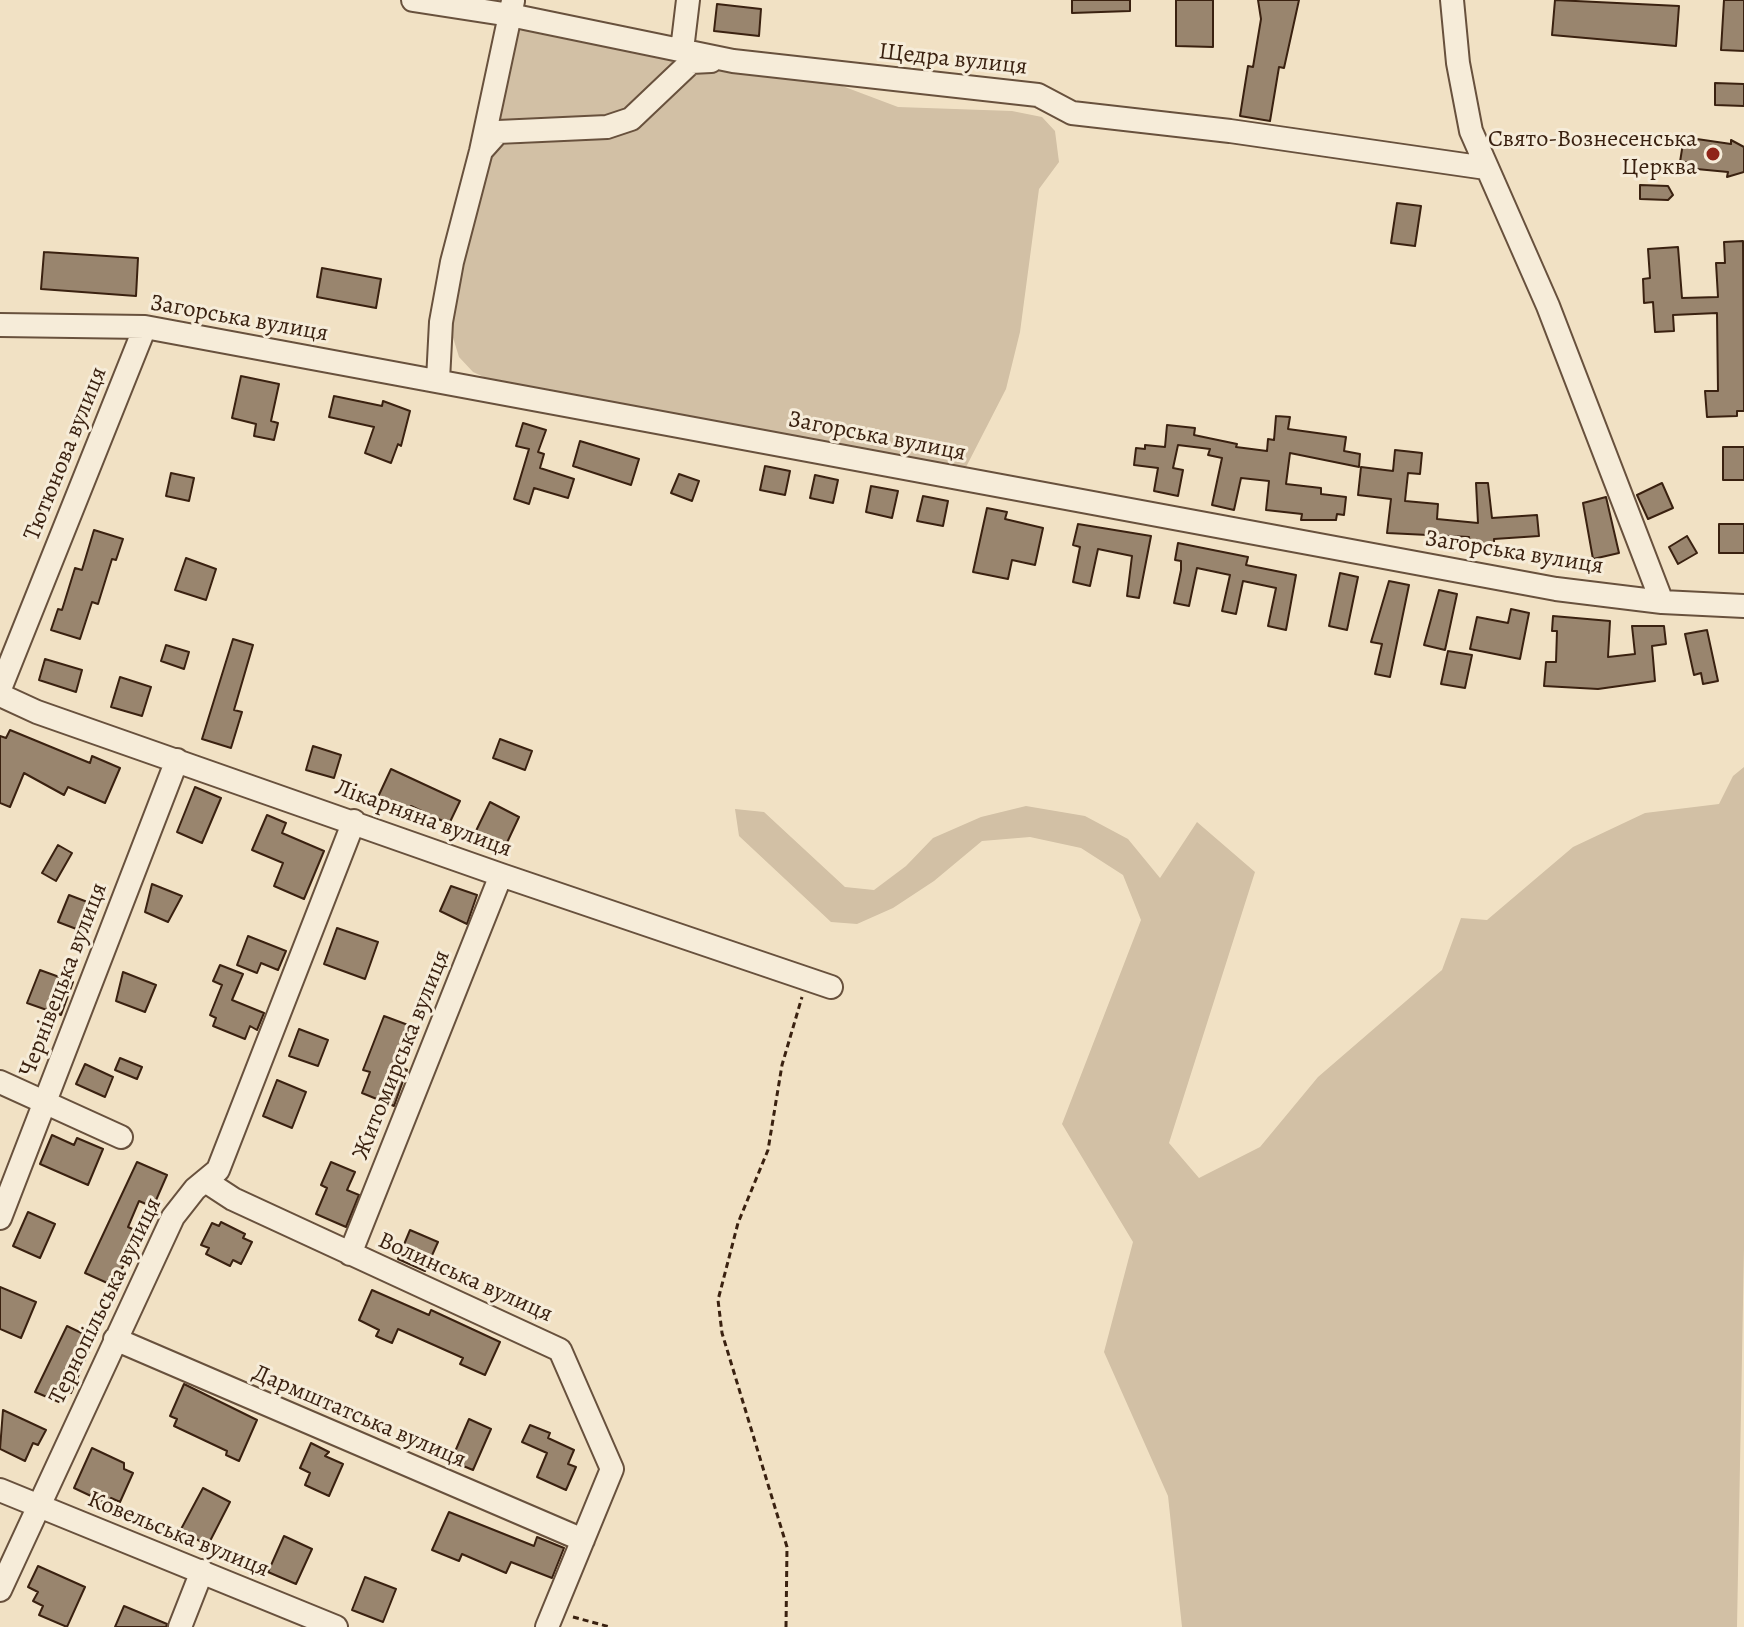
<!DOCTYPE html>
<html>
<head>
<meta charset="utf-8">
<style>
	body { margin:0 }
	canvas { display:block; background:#f1e1c4 }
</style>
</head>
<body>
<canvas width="1744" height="1627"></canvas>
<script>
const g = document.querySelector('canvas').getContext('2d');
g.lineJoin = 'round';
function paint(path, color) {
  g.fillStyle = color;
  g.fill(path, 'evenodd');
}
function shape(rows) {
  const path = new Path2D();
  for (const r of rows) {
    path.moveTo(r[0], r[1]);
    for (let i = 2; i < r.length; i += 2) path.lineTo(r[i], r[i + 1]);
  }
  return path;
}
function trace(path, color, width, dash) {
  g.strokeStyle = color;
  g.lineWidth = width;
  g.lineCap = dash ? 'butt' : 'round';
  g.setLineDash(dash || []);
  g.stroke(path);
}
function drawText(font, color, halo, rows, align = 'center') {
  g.font = font + ' Alegreya,serif';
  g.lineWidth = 6;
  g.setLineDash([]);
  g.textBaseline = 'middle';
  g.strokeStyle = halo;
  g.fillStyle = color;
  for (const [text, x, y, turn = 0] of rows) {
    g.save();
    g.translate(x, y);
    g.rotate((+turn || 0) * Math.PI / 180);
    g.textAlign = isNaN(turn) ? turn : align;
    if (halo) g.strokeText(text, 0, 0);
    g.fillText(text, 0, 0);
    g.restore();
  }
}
paint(shape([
	[535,28,594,44,666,53,674,58,673,68,645,96,620,112,592,120,503,121,494,118,516,32],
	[725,68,829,81,898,107,1012,111,1042,117,1055,131,1059,162,1039,189,1020,332,1006,389,964,471,499,384,473,372,459,357,451,331,452,314,485,168,495,151,503,145,605,139,633,125,695,71],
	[1744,767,1744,1248,1737,1627,1182,1627,1168,1496,1104,1352,1133,1242,1062,1124,1141,920,1123,875,1081,848,1030,837,982,841,934,881,893,908,857,924,831,922,739,836,735,809,764,812,845,887,874,890,906,866,933,838,981,817,1026,806,1085,816,1128,839,1160,878,1197,822,1255,872,1169,1143,1199,1178,1260,1147,1318,1077,1442,970,1461,918,1487,920,1573,847,1645,813,1719,804,1733,776]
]), '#d2c0a5');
const building = shape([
	[1072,0,1130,0,1130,11,1072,13,1072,0],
	[1176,0,1213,0,1213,47,1176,46,1176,0],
	[1258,0,1299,0,1284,68,1279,67,1270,121,1240,116,1248,66,1253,67,1261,19,1258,0],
	[1555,0,1679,6,1676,46,1552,35,1555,0],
	[1724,0,1744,0,1744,51,1721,50,1724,0],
	[717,4,761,9,759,36,714,31,717,4],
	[1715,83,1744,84,1744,106,1715,105,1715,83],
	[1690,138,1731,144,1731,140,1744,147,1744,172,1727,177,1728,172,1686,168,1686,162,1680,162,1683,143,1689,144,1690,138],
	[1640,185,1668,186,1673,195,1668,200,1640,199,1640,185],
	[1397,203,1421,206,1415,246,1391,243,1397,203],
	[1743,241,1744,411,1737,411,1737,416,1707,417,1705,391,1718,391,1717,313,1673,315,1674,331,1655,332,1653,302,1644,303,1643,279,1650,278,1648,249,1678,247,1682,298,1718,297,1716,263,1725,263,1724,242,1743,241],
	[44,252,138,258,136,296,41,289,44,252],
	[322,268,381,279,376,308,317,297,322,268],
	[241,376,279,384,271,421,278,423,274,440,254,436,256,424,232,418,241,376],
	[334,396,382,406,383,401,410,411,401,446,398,444,391,463,365,453,374,427,329,417,334,396],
	[1276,416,1290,417,1288,429,1346,437,1344,451,1360,454,1359,467,1290,453,1286,484,1321,488,1321,494,1346,497,1344,515,1337,514,1336,520,1301,520,1302,514,1266,510,1269,481,1241,478,1234,510,1212,505,1222,458,1208,455,1210,449,1178,445,1173,468,1183,470,1178,496,1154,491,1158,468,1134,465,1136,448,1145,449,1145,445,1165,447,1167,425,1195,428,1194,435,1237,444,1236,447,1267,451,1268,439,1274,440,1276,416],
	[523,423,546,430,538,452,544,454,540,468,574,479,568,498,534,488,529,504,514,499,529,449,516,446,523,423],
	[580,441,639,459,631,485,573,466,580,441],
	[1723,447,1744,447,1744,480,1723,480,1723,447],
	[1395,450,1422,453,1420,474,1408,473,1405,501,1438,504,1437,519,1478,523,1476,483,1488,483,1492,518,1537,515,1539,536,1494,539,1494,547,1470,548,1469,537,1387,533,1391,499,1358,495,1361,467,1393,471,1395,450],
	[765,466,790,471,785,495,760,490,765,466],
	[171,473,194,478,189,501,166,496,171,473],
	[679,474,699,481,692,501,671,493,679,474],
	[815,475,838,480,833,503,810,498,815,475],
	[1662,483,1673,508,1648,519,1637,495,1662,483],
	[871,486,898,491,892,518,866,512,871,486],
	[923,496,948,501,943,526,917,521,923,496],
	[1606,497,1619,553,1593,559,1583,503,1606,497],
	[987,508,1007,512,1005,519,1043,528,1035,565,1012,560,1008,579,973,572,987,508],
	[1078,524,1151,536,1139,598,1127,596,1132,556,1098,549,1090,586,1073,582,1080,547,1073,545,1078,524],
	[1719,524,1744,524,1744,553,1719,553,1719,524],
	[94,530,123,539,116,560,112,559,98,604,92,602,80,639,51,630,58,609,62,610,75,568,82,570,94,530],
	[1687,536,1697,553,1678,564,1669,547,1687,536],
	[1178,543,1248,557,1246,565,1296,575,1286,630,1268,626,1276,588,1243,581,1236,614,1222,611,1230,575,1197,568,1189,606,1174,603,1181,570,1181,561,1175,560,1178,543],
	[186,558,216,569,206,600,175,590,186,558],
	[1340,573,1358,577,1347,630,1329,626,1340,573],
	[1389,581,1409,585,1390,677,1375,674,1382,644,1371,642,1389,581],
	[1439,590,1457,594,1445,650,1424,645,1439,590],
	[1511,609,1529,613,1520,659,1470,649,1477,617,1508,623,1511,609],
	[1553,616,1610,621,1608,657,1635,654,1632,626,1664,626,1666,644,1652,646,1655,681,1598,689,1544,686,1546,662,1556,662,1557,631,1552,631,1553,616],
	[1707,630,1718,681,1703,684,1701,673,1694,675,1685,634,1707,630],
	[233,639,253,645,234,710,242,712,231,748,202,739,233,639],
	[166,645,189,652,184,669,161,661,166,645],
	[1448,651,1472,655,1465,688,1441,684,1448,651],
	[45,659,82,670,76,692,39,680,45,659],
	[120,677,151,687,142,716,111,707,120,677],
	[10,730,90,763,92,756,120,768,105,803,68,787,64,795,24,773,10,807,0,803,0,736,6,738,10,730],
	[500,739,532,751,525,770,493,758,500,739],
	[313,746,341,755,334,778,306,770,313,746],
	[391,769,460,801,449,824,411,806,408,812,378,797,391,769],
	[195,787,221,798,202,843,177,832,195,787],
	[490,802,519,817,504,849,474,835,490,802],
	[267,815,286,823,282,833,324,851,304,899,274,886,283,863,252,850,267,815],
	[58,845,72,853,56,881,42,873,58,845],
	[152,884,182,896,168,922,145,912,152,884],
	[451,886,477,895,467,924,440,911,451,886],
	[69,895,98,906,87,933,58,922,69,895],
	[337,928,378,942,365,979,324,964,337,928],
	[248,936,286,951,278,970,261,963,257,973,237,965,248,936],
	[220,965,243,974,232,1000,264,1013,257,1030,250,1026,245,1039,213,1026,216,1018,210,1015,222,985,213,981,220,965],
	[40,970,73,982,61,1015,27,1003,40,970],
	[123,972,156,985,145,1012,116,1001,123,972],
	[384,1016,416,1028,402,1068,407,1070,394,1106,362,1093,370,1072,363,1070,384,1016],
	[299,1029,328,1040,318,1066,289,1056,299,1029],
	[120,1058,142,1067,137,1079,115,1070,120,1058],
	[85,1064,113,1077,105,1097,76,1084,85,1064],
	[277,1080,306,1092,292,1128,263,1116,277,1080],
	[52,1135,74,1145,77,1138,103,1149,88,1185,40,1164,52,1135],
	[137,1162,167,1175,153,1207,139,1201,128,1227,139,1232,114,1286,85,1273,137,1162],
	[331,1162,355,1172,347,1190,359,1195,346,1227,316,1214,327,1188,321,1185,331,1162],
	[28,1212,55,1224,40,1258,13,1246,28,1212],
	[221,1222,245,1234,243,1238,252,1242,241,1264,233,1260,230,1266,206,1254,209,1248,201,1245,212,1223,219,1226,221,1222],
	[410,1230,438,1242,425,1271,398,1259,410,1230],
	[0,1287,36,1302,21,1338,0,1329,0,1287],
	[372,1290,429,1315,431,1310,500,1342,485,1375,460,1364,463,1358,398,1329,392,1343,376,1336,379,1330,359,1320,372,1290],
	[67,1326,94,1339,71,1393,65,1390,59,1402,35,1392,67,1326],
	[184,1384,257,1420,239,1461,226,1455,227,1451,174,1426,177,1419,170,1416,184,1384],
	[3,1410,46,1430,38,1445,33,1443,25,1461,0,1449,3,1410],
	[469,1419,491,1429,473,1470,451,1461,469,1419],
	[530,1425,550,1433,548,1438,574,1450,568,1464,576,1467,566,1490,537,1477,547,1453,522,1442,530,1425],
	[311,1443,329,1452,325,1456,343,1464,329,1496,305,1485,310,1473,300,1468,311,1443],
	[92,1448,124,1463,124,1469,133,1473,120,1502,111,1498,108,1504,74,1488,92,1448],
	[203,1488,230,1502,208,1545,180,1531,203,1488],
	[449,1512,534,1546,537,1537,564,1548,552,1578,511,1562,506,1573,462,1554,459,1561,432,1550,449,1512],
	[284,1536,312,1549,296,1584,268,1572,284,1536],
	[38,1566,85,1587,67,1627,39,1615,43,1606,33,1601,38,1592,28,1587,38,1566],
	[365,1577,396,1589,383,1622,352,1610,365,1577],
	[124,1606,167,1624,166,1627,115,1627,124,1606]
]);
paint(building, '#99856e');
trace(building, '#3a2110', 2);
const minor = shape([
	[413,0,510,15,733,61,1038,95,1072,113,1230,131,1486,168],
	[1452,0,1458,63,1471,131,1548,306,1662,602],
	[682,50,688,0],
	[481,151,498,132,607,127,631,119,691,62,711,61],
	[0,325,145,327,1556,589,1662,602,1744,606],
	[438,380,441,322,452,262,481,151,513,1],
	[0,689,145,327],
	[0,695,37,712,501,875,831,987],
	[0,1082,121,1137],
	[207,1182,233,1199,560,1350,612,1469,547,1627],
	[0,1218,177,760],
	[350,1254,501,875],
	[115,1339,583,1540],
	[0,1490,336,1627],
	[0,1590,173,1217,195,1189,218,1170,354,821],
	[180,1627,202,1571]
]);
trace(minor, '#68513d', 26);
trace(shape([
	[573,1617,610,1627],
	[786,1627,787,1547,722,1333,718,1300,738,1223,768,1150,782,1065,802,997]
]), '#3a2110', 3, [6, 4]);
trace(minor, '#f6ecd9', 22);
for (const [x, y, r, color] of [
	[1713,154,8,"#8f2418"]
]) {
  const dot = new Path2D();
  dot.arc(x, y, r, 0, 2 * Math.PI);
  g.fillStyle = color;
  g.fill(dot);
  trace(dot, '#f6ecd9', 3);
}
drawText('24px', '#3a2110', '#f6ecd9', [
	["Щедра вулиця",953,60,6],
	["Загорська вулиця",239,319,10],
	["Загорська вулиця",877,437,11],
	["Тютюнова вулиця",66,454,-68],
	["Загорська вулиця",1514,553,9],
	["Лікарняна вулиця",423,819,20],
	["Чернівецька вулиця",64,980,-69],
	["Житомирська вулиця",402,1055,-68],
	["Волинська вулиця",465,1278,24],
	["Тернопільська вулиця",106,1301,-64],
	["Дармштатська вулиця",359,1417,23],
	["Ковельська вулиця",178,1535,22]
]);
drawText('24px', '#3a2110', '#f6ecd9', [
	["Свято-Вознесенська",1697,140],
	["Церква",1697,168]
], 'right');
</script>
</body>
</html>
